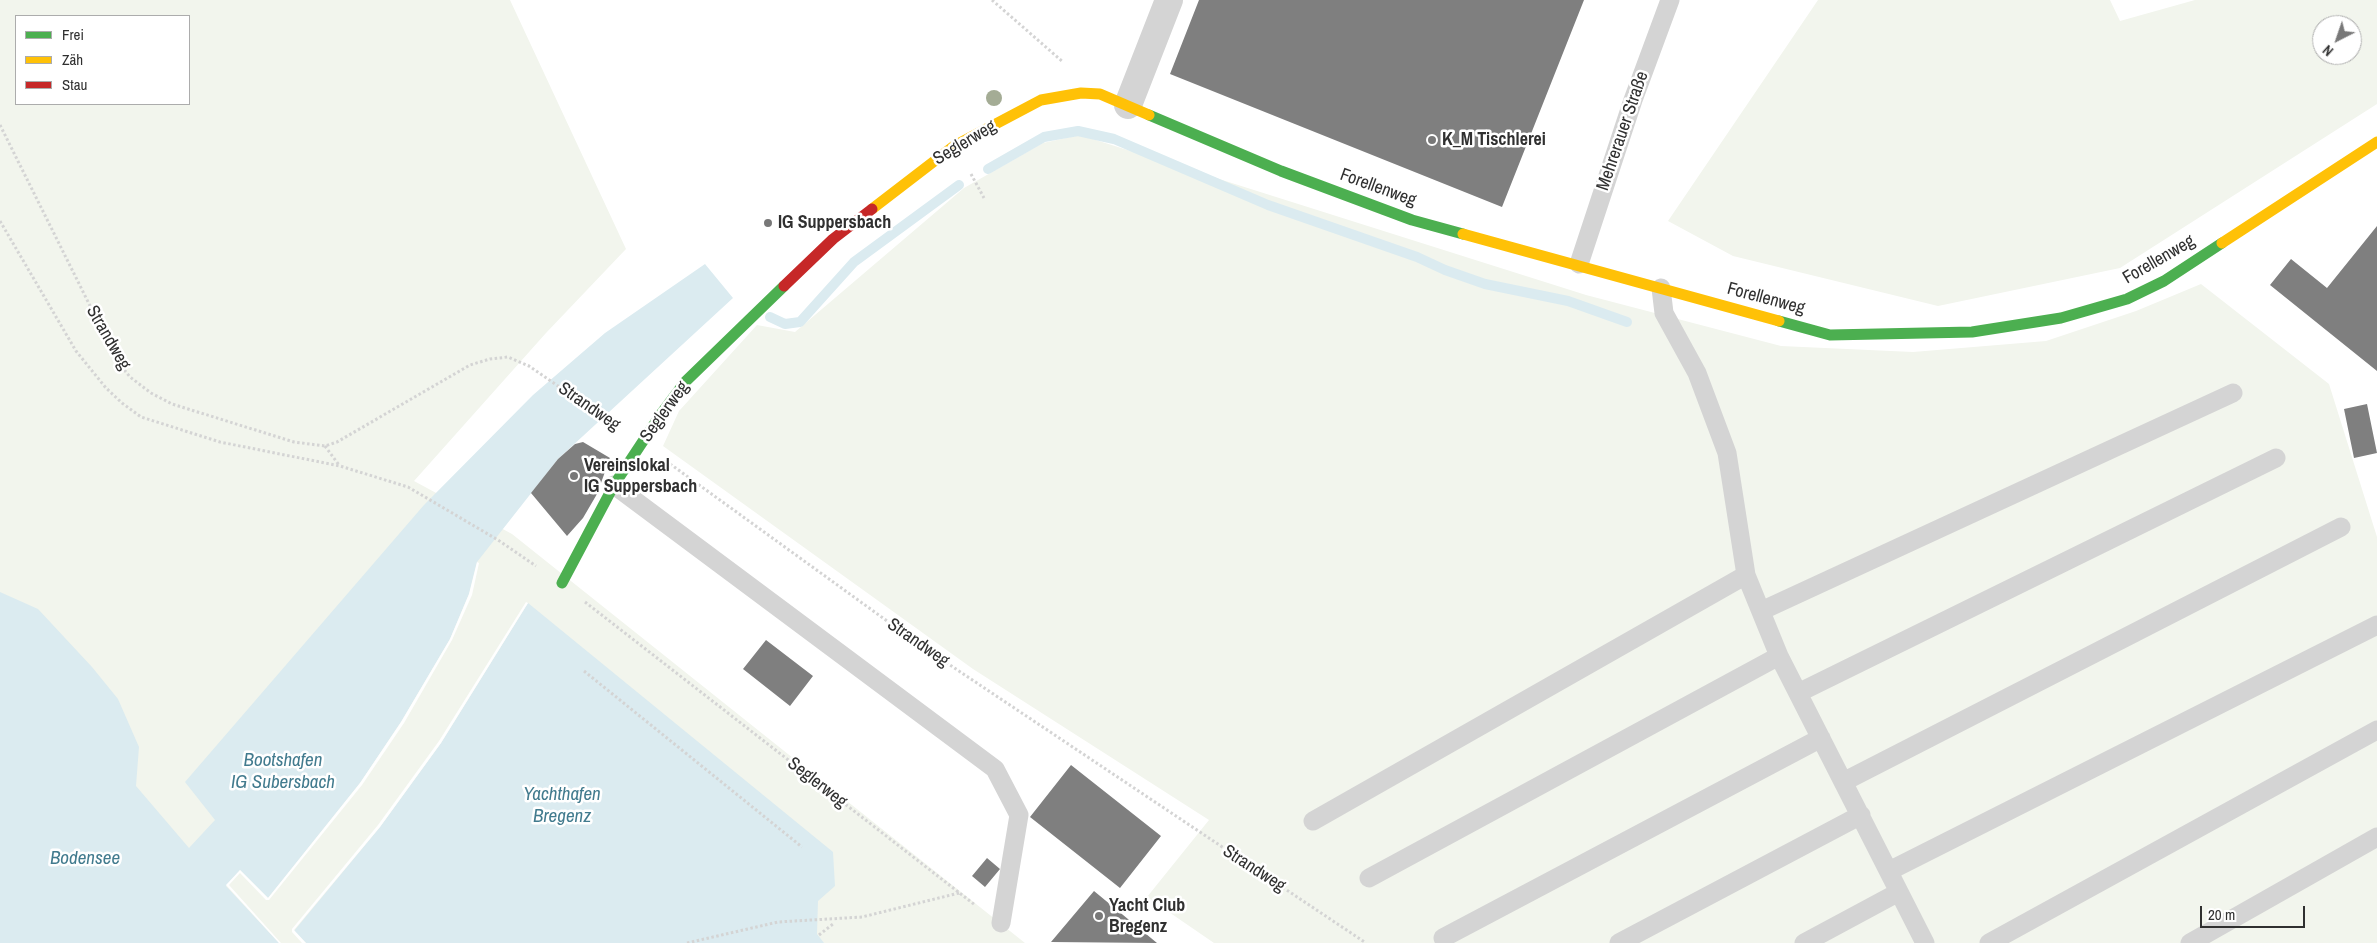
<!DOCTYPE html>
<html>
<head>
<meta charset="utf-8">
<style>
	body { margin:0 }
	#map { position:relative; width:2377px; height:943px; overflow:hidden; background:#fff; font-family:"Archivo Narrow",sans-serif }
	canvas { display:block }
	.legend { position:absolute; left:15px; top:15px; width:175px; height:90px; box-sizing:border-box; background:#fff; border:1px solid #acacac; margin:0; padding:6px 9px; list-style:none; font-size:15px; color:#303030 }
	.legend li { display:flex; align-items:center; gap:10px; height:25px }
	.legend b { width:25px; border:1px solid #acacac }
	.north { position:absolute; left:2312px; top:15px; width:50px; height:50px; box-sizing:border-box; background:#fff; border:1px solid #acacac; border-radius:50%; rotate:221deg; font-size:14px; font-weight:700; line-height:20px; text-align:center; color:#303030 }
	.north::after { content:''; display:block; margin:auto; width:18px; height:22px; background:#787878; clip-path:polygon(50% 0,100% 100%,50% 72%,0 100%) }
	.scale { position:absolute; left:2200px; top:906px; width:105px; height:22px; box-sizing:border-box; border:2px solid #303030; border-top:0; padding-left:6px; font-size:15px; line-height:18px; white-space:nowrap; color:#303030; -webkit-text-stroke:4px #fff; paint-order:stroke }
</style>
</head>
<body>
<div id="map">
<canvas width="2377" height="943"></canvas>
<ul class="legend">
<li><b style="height:6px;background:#4caf50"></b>Frei</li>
<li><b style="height:6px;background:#ffc107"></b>Zäh</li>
<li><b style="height:6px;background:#c62828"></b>Stau</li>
</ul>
<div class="north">N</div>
<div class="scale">20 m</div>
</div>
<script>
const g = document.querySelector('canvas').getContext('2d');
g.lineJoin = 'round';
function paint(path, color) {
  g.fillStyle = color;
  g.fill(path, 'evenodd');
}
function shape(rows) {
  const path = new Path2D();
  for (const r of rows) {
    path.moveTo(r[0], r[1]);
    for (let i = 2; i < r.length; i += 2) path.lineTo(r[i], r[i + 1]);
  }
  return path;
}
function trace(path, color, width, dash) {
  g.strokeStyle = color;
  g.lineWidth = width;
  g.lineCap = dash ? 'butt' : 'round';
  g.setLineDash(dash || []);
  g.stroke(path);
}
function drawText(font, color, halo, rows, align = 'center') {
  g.font = font + ' "Archivo Narrow",sans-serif';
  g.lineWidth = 5;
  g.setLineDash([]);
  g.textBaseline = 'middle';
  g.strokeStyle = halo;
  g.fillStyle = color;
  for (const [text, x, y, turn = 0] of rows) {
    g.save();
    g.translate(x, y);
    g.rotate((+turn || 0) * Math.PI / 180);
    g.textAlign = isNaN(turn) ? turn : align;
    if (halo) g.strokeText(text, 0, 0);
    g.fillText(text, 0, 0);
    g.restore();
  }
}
paint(shape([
	[0,0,510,0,626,249,546,333,414,481,512,534,1025,943,0,943],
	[16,16,189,16,189,104,16,104],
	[1818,0,2110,0,2120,21,2195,0,2377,0,2377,104,2120,268,1938,306,1733,256,1668,221],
	[2322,25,2352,25,2352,55,2322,55],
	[1080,135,1586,295,1781,346,1913,352,2046,341,2136,311,2201,284,2329,384,2377,537,2377,943,1214,943,1147,897,1209,820,973,669,663,446,679,411,757,325,795,332,964,188,1043,143]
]), '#f2f5ed');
paint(shape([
	[705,264,733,298,558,459,477,562,469,594,450,639,401,722,360,783,268,898,240,870,226,886,279,943,0,943,0,592,38,609,92,667,118,699,139,747,136,786,189,848,215,820,185,782,424,505,533,395,605,333],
	[528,603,833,852,835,886,818,901,817,934,824,943,306,943,294,931,380,827,441,743]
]), '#dbebf0');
paint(shape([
	[477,562,479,563,472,595,452,640,404,723,362,785,269,900,266,900,240,873,229,885,281,943,279,943,226,885,240,870,268,898,360,783,401,722,450,639,469,594],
	[526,602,528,603,441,743,380,827,294,930,306,943,302,943,292,932,292,929,378,825,439,741]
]), '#fff');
trace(shape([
	[988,169,1044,137,1078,131,1114,139,1268,205,1417,257,1445,270,1485,284,1568,301,1627,322],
	[770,317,785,324,800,322,854,262,959,185]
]), '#dbebf0', 10);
paint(shape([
	[1199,0,1584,0,1502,207,1170,74],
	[2377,226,2377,371,2270,285,2291,259,2327,288],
	[2367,404,2377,453,2354,458,2344,409],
	[583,442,610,458,597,494,583,518,567,536,531,493,558,459,575,444],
	[766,640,813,676,790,706,743,669],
	[1071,765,1161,836,1120,888,1030,817],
	[987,858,1000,869,985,887,972,876],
	[1094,891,1157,943,1051,942]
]), '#7f7f7f');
trace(shape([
	[992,0,1063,62],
	[0,125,118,362,130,377,151,393,172,404,294,442,325,446,337,442,470,365,490,359,508,357,529,366,616,426],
	[971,174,984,198],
	[0,221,76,351,106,388,122,403,141,417,220,442,340,466,408,487,498,540,536,566],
	[325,446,339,465],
	[666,461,923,647,1366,943],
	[585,602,975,905],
	[584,671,802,847],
	[819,935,833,924],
	[687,943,778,922,862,917,959,893]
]), '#d4d4d4', 3, [2.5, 2.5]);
trace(shape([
	[1579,264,1633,100,1670,0],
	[1661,288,1664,313,1697,373,1727,453,1746,575,1779,656,1925,943],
	[614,485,995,769,1019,815,1001,923],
	[1761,611,2233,393],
	[1798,693,2276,458],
	[1843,782,2341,527],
	[1313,821,1746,575],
	[1889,871,2377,625],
	[1369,878,1779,656],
	[1443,938,1821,738],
	[1619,943,1861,815],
	[1804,943,1899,892],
	[1989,943,2377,730],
	[2190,943,2377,837]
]), '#d4d4d4', 19);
trace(shape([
	[1128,105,1169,0]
]), '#d4d4d4', 28);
trace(shape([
	[1149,115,1281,171,1412,220,1463,234],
	[1779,321,1830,335,1972,332,2061,318,2127,299,2164,281,2222,243],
	[562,583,614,485,661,414,685,382,784,286]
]), '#4caf50', 11);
trace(shape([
	[872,209,954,146,1041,100,1081,93,1100,94,1149,115],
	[1463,234,1779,321],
	[2222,243,2377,142]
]), '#ffc107', 11);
trace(shape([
	[784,286,833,239,872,209]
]), '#c62828', 11);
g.fillStyle = '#a4ac95';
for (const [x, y] of [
	[994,98]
]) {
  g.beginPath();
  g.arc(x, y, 8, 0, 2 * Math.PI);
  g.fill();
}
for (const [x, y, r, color] of [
	[1432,140,5,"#787878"],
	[768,223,5,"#787878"],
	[574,476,5,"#787878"],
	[1099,916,5,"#787878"]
]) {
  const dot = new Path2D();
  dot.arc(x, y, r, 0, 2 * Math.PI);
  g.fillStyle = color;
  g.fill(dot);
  trace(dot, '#fff', 2);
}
drawText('18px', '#303030', '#fff', [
	["Mehrerauer Straße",1623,131,-71],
	["Seglerweg",965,143,-31],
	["Forellenweg",1378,188,20],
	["Forellenweg",2159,260,-30],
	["Forellenweg",1766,299,15],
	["Strandweg",108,338,60],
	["Strandweg",589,407,35],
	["Seglerweg",665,412,-54],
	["Strandweg",918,643,35],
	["Seglerweg",817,783,38],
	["Strandweg",1254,869,33]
]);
drawText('bold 18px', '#303030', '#fff', [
	["K_M Tischlerei",1442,140],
	["IG Suppersbach",778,223],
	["Vereinslokal",584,466],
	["IG Suppersbach",584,487],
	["Yacht Club",1109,906],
	["Bregenz",1109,927]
], 'left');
drawText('italic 19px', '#427b8e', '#fff', [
	["Bootshafen",283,761],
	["IG Subersbach",283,783],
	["Yachthafen",562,795],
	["Bregenz",562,817],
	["Bodensee",85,859]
]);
</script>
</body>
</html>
